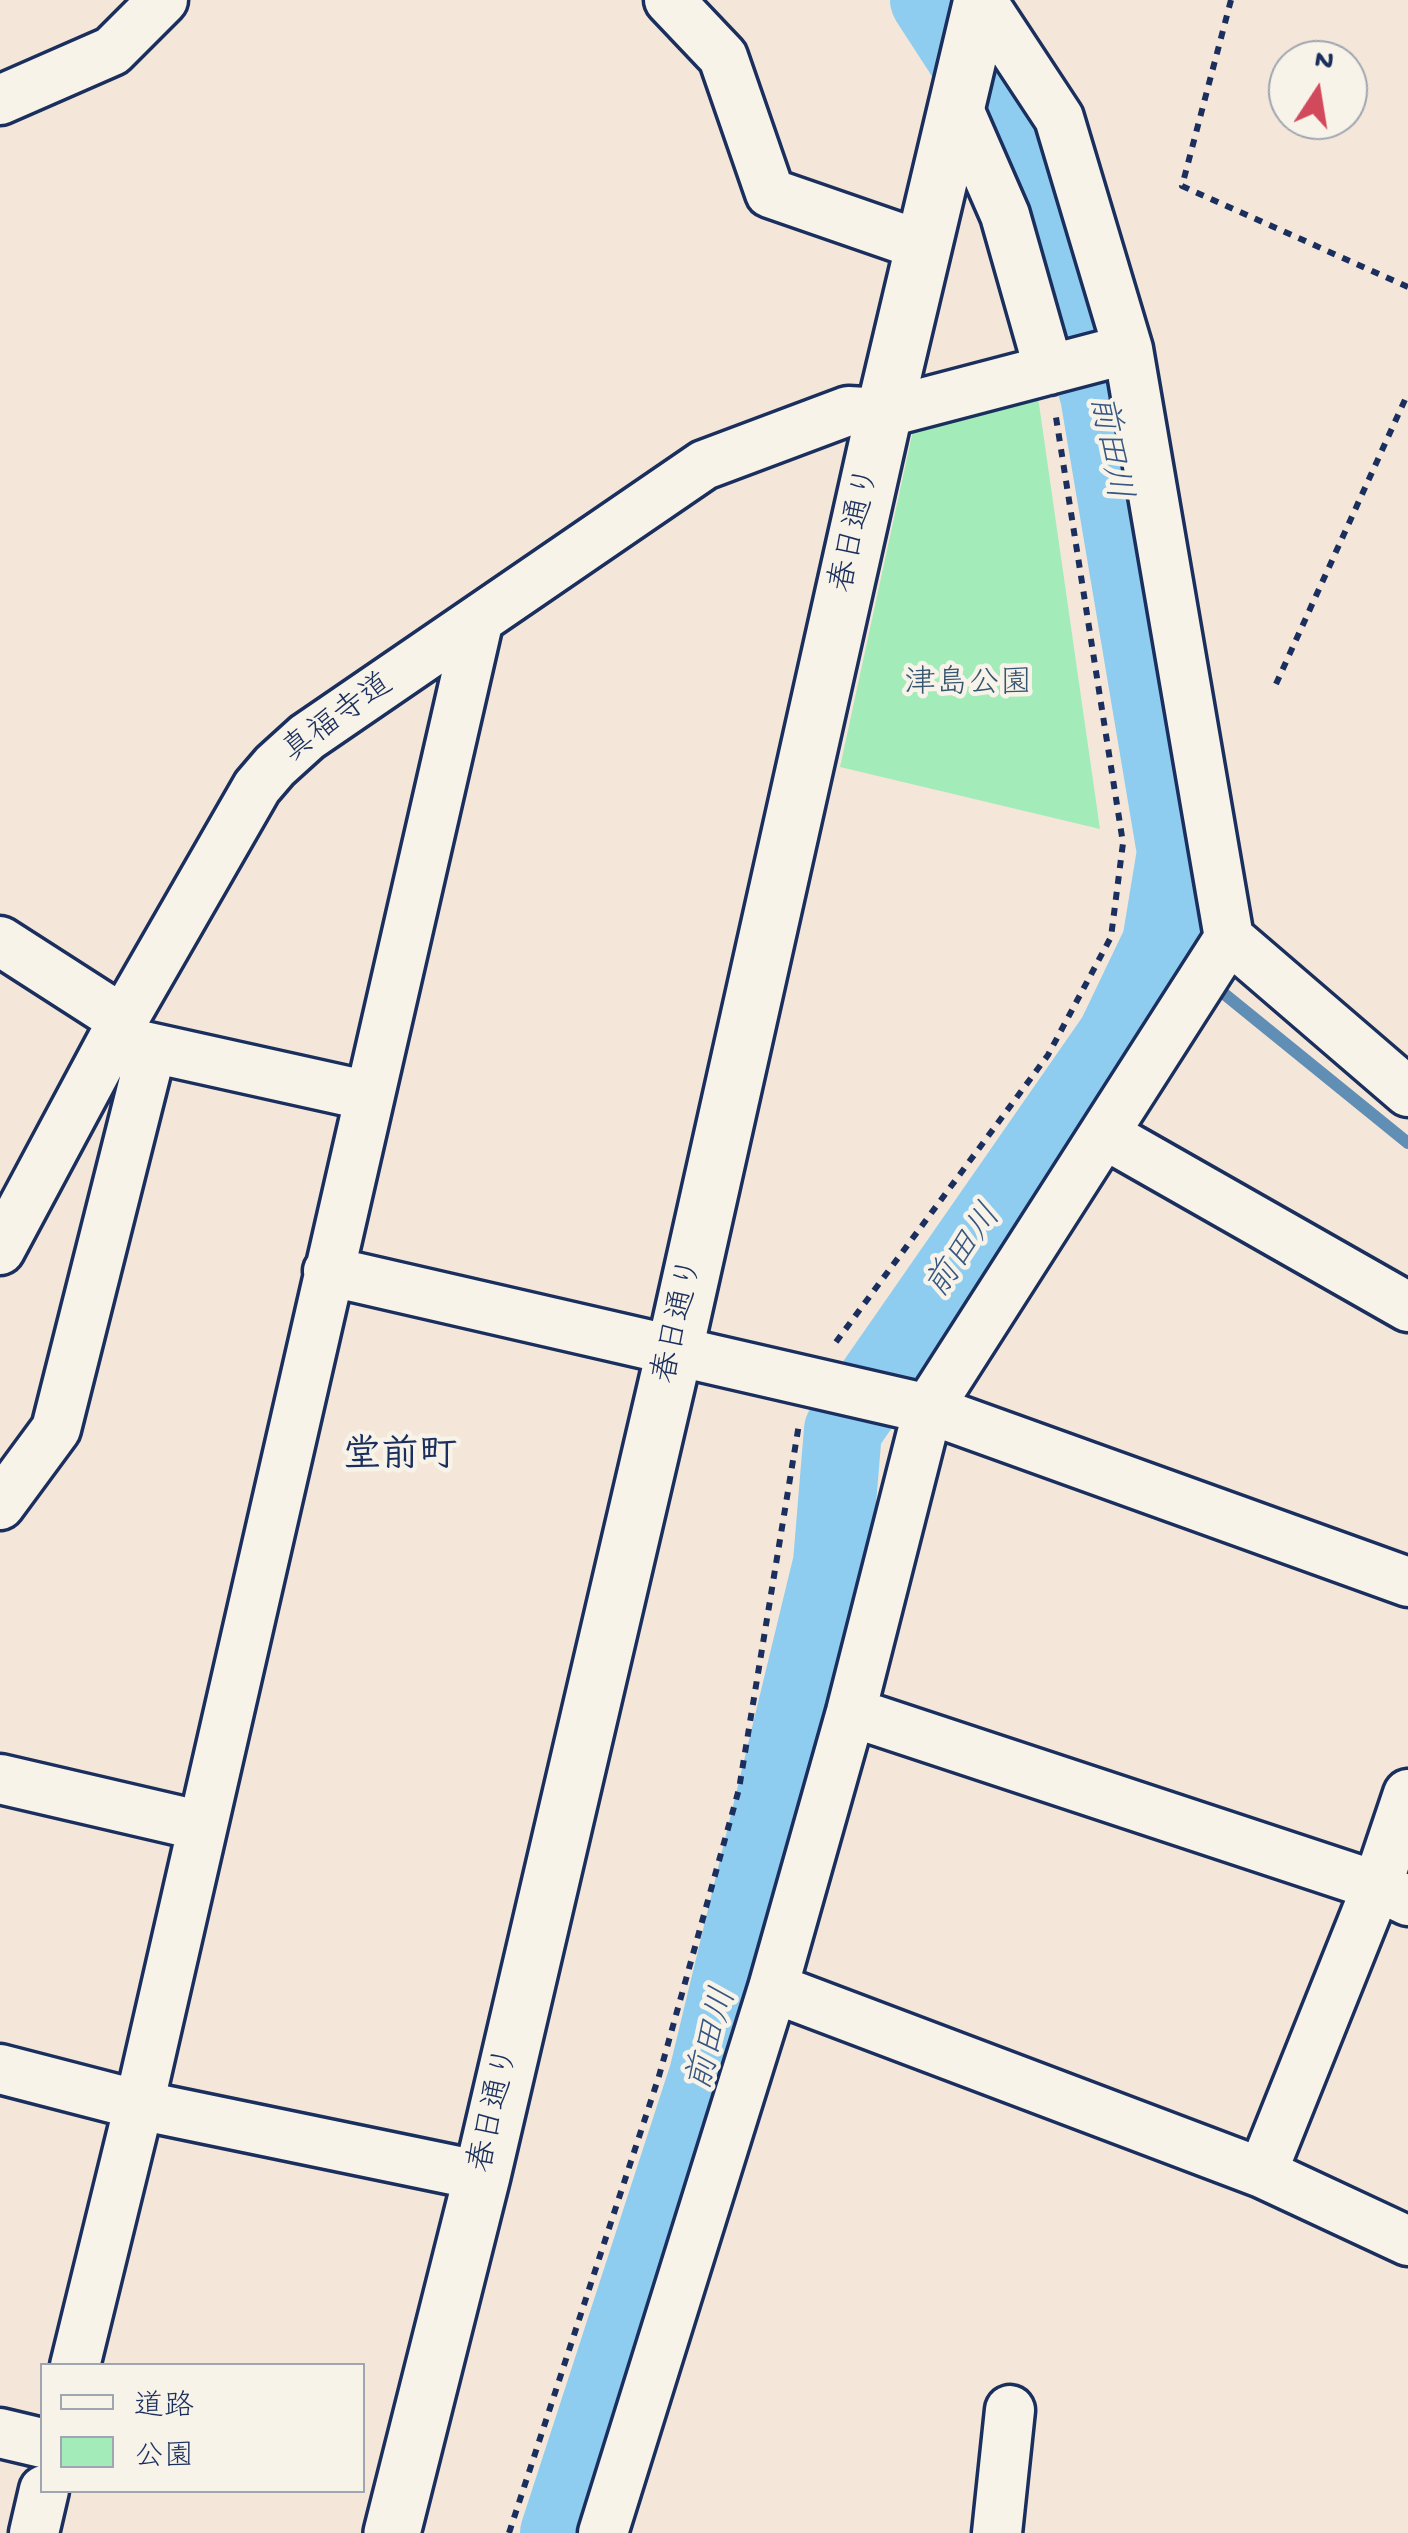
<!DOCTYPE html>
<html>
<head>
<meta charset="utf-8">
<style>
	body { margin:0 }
	#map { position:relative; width:1408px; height:2533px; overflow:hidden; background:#f4e7d9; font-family:"Gochi Hand","Klee One",sans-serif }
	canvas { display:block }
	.legend { position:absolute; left:40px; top:2363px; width:325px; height:130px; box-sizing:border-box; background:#f7f3e8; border:2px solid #9fa5b1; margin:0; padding:12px 18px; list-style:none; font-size:30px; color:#1b2f5e }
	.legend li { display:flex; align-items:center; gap:20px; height:50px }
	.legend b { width:50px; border:2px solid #9fa5b1 }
	.north { position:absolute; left:1268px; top:40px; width:100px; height:100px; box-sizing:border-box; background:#f7f3e8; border:2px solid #9fa5b1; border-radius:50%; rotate:12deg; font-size:28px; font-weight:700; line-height:40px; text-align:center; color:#1b2f5e }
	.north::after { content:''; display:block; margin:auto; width:35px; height:45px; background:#d1495b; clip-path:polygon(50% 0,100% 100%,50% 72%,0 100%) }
</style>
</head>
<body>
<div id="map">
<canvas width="1408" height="2533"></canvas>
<ul class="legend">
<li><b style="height:12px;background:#f7f3e8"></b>道路</li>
<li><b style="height:28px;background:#a3ecba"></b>公園</li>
</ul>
<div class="north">N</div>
</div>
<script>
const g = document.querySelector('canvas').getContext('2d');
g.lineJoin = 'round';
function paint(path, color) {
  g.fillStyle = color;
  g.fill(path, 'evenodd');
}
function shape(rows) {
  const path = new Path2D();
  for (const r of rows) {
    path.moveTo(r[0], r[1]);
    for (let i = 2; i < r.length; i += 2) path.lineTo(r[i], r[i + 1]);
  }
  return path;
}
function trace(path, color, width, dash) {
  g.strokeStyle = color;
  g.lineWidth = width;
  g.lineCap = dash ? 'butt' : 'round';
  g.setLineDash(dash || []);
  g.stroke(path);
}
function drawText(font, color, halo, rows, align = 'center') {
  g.font = font + ' "Gochi Hand","Klee One",sans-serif';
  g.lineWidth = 9;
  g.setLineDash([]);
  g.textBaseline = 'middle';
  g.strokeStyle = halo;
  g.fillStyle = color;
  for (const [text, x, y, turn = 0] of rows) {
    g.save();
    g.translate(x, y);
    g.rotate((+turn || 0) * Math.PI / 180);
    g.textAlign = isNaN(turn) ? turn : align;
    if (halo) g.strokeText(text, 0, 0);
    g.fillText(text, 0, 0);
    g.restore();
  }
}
paint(shape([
	[1038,397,1100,829,840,767,913,430]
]), '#a3ecba');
trace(shape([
	[1161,943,1196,972],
	[1212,984,1408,1143]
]), '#608eb5', 12);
trace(shape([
	[559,2533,708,2075,832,1563,843,1430,1116,1037,1161,943,1176,852,1099,395,1025,148,929,0]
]), '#8ecdef', 78);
const street = shape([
	[669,0,723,57,770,193,926,247],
	[982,1,1059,118,1128,349,1229,938,1408,1092],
	[0,100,112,51,163,0],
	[957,105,1005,215,1049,370],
	[0,941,123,1020],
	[121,1041,369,1096],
	[1104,1134,1408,1307],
	[0,1250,123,1020,257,787,275,766,307,737,704,465,848,411,884,413,1128,349],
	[328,1271,928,1409,1408,1582],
	[0,1505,56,1429,152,1048],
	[851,1712,1377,1886,1408,1901],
	[0,1779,202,1826],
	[773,1988,1262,2173,1408,2241],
	[0,2069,139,2105,482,2176],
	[1262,2173,1377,1886,1408,1794],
	[75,2366,139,2105,478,623],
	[0,2433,42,2443],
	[34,2533,44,2490],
	[603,2533,773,1988,851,1712,928,1409,1229,938],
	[997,2533,1010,2410]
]);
const secondary = shape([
	[392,2533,482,2176,674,1353,884,413,982,0]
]);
trace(street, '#1b2f5e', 55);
trace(secondary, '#1b2f5e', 62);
trace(shape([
	[1231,0,1182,186,1408,287],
	[1276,684,1408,393],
	[836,1342,1048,1055,1111,937,1123,843,1055,411],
	[509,2533,659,2076,739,1789,799,1424]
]), '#1b2f5e', 6, [8, 8]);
trace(street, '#f7f3e8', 48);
trace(secondary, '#f7f3e8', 55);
drawText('32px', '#1b2f5e', '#f7f3e8', [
	["春日通り",858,530,-77],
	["真福寺道",339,720,-36],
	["春日通り",681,1321,-77],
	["春日通り",497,2110,-77]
]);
drawText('32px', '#365570', '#f7f3e8', [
	["津島公園",968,686]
]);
drawText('italic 35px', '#385682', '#f7f3e8', [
	["前田川",1107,448,80],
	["前田川",966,1253,-55],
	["前田川",715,2040,-75]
]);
drawText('bold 38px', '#1b2f5e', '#f7f3e8', [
	["堂前町",400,1459]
]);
</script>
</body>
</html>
